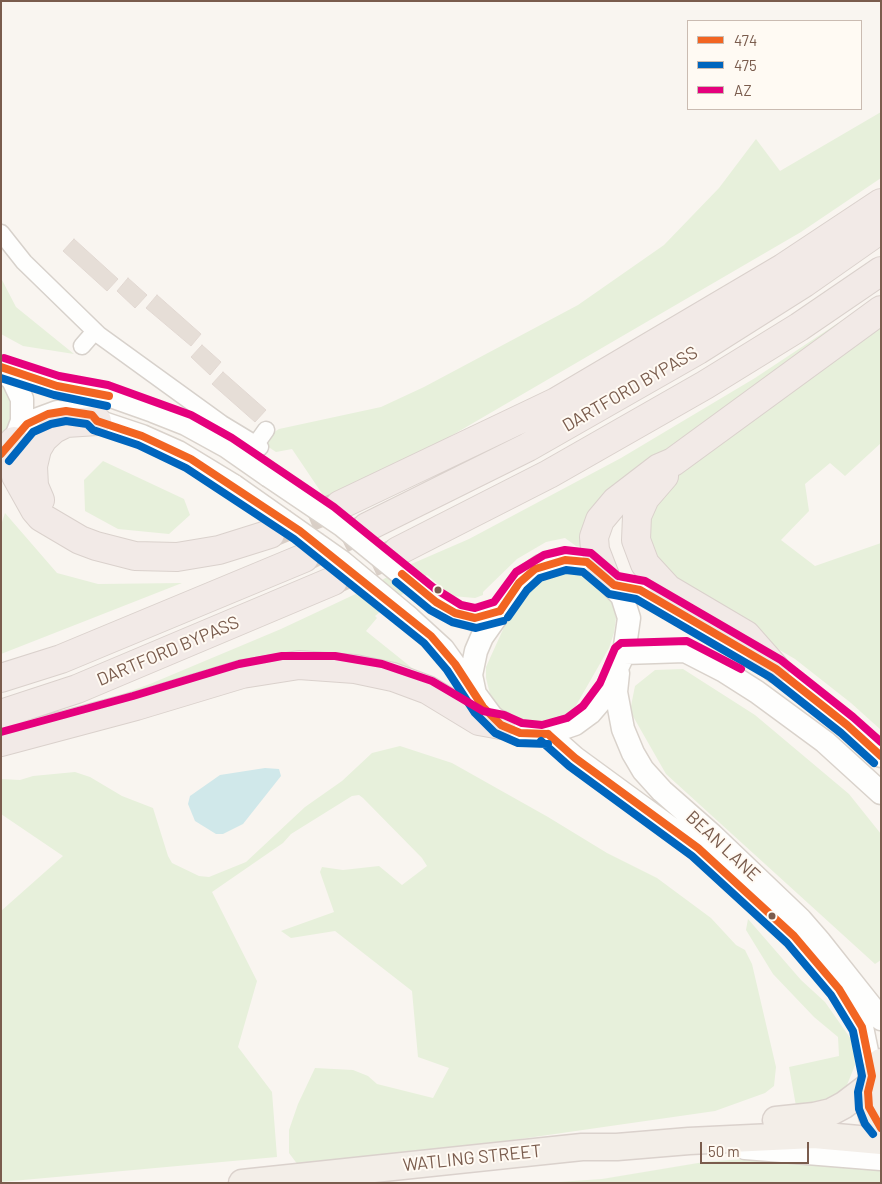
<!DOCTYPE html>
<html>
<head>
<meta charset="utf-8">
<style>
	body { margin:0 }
	#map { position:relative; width:882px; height:1184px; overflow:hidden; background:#f9f5f0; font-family:Barlow,sans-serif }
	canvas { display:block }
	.frame { position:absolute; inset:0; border:2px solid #7a5c4d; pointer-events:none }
	.legend { position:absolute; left:687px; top:20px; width:175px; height:90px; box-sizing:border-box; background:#fffaf3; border:1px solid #cabbb1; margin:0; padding:6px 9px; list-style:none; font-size:15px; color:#7a5c4d }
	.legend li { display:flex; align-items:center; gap:10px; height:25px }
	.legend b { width:25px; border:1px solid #cabbb1 }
	.scale { position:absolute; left:700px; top:1142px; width:109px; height:22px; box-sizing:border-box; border:2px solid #7a5c4d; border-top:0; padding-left:6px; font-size:15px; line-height:18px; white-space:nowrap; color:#7a5c4d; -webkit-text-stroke:4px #fffaf3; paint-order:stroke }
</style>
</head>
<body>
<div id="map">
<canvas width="882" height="1184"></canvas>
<div class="frame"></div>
<ul class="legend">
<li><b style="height:6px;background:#f26522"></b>474</li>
<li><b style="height:6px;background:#0065bd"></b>475</li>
<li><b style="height:6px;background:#e5007d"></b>AZ</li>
</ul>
<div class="scale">50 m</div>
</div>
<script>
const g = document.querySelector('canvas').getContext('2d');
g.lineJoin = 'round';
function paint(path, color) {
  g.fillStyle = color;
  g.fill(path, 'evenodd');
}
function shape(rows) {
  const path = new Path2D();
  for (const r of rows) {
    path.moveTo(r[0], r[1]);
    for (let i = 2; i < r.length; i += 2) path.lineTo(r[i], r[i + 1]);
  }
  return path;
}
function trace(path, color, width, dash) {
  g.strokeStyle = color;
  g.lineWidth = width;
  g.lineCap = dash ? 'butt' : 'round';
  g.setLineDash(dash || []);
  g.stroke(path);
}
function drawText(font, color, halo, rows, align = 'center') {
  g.font = font + ' Barlow,sans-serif';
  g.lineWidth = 4;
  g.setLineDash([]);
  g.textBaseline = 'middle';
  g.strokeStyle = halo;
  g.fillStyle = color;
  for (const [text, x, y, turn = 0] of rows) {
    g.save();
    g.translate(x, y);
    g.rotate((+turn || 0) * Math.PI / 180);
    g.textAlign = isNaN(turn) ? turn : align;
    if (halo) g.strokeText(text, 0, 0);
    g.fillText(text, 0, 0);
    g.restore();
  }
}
paint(shape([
	[881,112,881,178,801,232,389,472,329,499,323,495,292,449,276,452,267,446,266,442,271,434,279,429,381,407,424,387,578,305,664,245,719,188,756,139,780,171],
	[1,278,16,307,74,354,23,346,1,334],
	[881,321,881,443,845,476,830,463,805,484,809,511,781,540,815,566,881,543,881,730,851,703,795,659,754,635,658,566,645,534,660,493,680,473],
	[838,323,841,326,583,547,576,546,565,538,546,542,517,559,483,592,483,595,475,598,452,596,427,575,375,616,377,618,366,631,417,672,370,660,57,718,150,684,281,629,362,591,409,565,469,539,621,458,755,378],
	[1,383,11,402,12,416,8,429,1,437],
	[103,461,184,499,190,515,169,534,118,529,85,511,84,480],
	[5,513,57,573,98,584,182,583,1,654,1,525],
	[561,572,577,573,592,578,612,602,616,618,614,633,609,648,574,709,567,715,541,725,522,723,504,714,491,698,486,678,486,667,505,625,525,595,546,577],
	[683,669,755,715,849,794,881,834,881,960,875,964,666,774,630,711,635,686,655,670],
	[400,746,452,763,548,817,607,853,657,878,711,918,736,945,745,950,752,964,776,1067,774,1086,765,1093,715,1111,388,1158,298,1165,289,1153,289,1130,298,1104,315,1068,353,1070,368,1076,377,1084,433,1098,449,1068,418,1057,412,991,335,931,291,938,281,931,334,912,320,872,322,867,343,870,379,866,402,885,427,866,422,858,363,798,359,795,352,796,291,834,283,843,212,892,257,981,238,1047,272,1092,277,1157,1,1182,1,911,63,856,1,814,1,779,20,780,33,776,75,772,90,777,122,796,153,808,168,856,172,863,199,876,209,877,246,862,305,807,342,781,372,753],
	[748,919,801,980,825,1002,853,1042,855,1065,847,1085,838,1094,819,1104,796,1106,789,1067,839,1056,838,1037,814,1017,773,974,746,930],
	[745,1159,881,1171,881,1183,544,1183,602,1179,704,1162]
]), '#e7f0db');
paint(shape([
	[265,768,279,769,281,776,243,824,223,834,216,834,195,821,188,804,190,796,220,775]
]), '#d0e8ea');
const building = shape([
	[74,239,118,279,107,291,63,251,74,239],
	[128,278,147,295,135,308,117,291,128,278],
	[157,295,201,334,191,346,146,308,157,295],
	[202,345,221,362,210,375,191,357,202,345],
	[223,372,266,410,255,422,212,384,223,372]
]);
paint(building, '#e6ded7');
trace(building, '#e2d8d2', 1);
trace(shape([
	[270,534,340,505],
	[304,558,367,527],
	[333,581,398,551]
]), '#d9cfc7', 28, [28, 14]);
const street = shape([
	[1,233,24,262,99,335,222,424,260,447],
	[82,346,95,331],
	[256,444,266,430]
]);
const secondary = shape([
	[1,367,57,386,105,394,153,411,186,424,226,446,269,476],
	[1,369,13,380,22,399,22,421,16,437],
	[19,431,30,422,57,412,92,415,97,421,142,436,178,452,234,486],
	[565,560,576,560,592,565,622,596,629,618,624,653,603,698,590,713,575,724,543,735,512,731,492,717,475,694,471,675,476,651,482,637,523,579,541,566,565,560],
	[408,579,436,602,455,613,475,618,500,611],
	[614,585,640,590,776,669,847,725,881,756],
	[408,617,443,649,473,691],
	[624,653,685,651,724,671,757,692,825,742,881,793],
	[618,673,616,692,623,729,633,753,643,770,662,791,712,835,800,919,820,942,881,1019],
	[548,734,575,758,698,848,794,936,839,989,862,1027,872,1076],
	[745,1148,881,1159]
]);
const primary = shape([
	[881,1062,872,1076,868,1097,872,1116,881,1128],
	[776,1120,814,1116,831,1112,844,1105,869,1086],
	[242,1183,582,1147,617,1147,689,1141,814,1135,881,1141]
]);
const highway = shape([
	[14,441,12,455,16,476,35,510,41,517,80,540,96,546,135,556,177,557,219,550,270,534],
	[664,476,645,498,637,516,636,540,645,564,668,589,746,635,776,669],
	[40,500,34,486,33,466,37,449,43,439,54,429,66,423,97,421],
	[340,505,556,402,783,268,881,203],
	[367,527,528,447,698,350,804,283,881,229],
	[398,551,549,474,705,385,799,327,881,271],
	[605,576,595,550,594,537,600,520,616,501,659,468,673,462,881,310],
	[1,678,61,659,304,558],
	[1,714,77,689,333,581],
	[1,742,136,706,242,674,299,665,355,669,393,677,428,690,479,721,501,725]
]);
trace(street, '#d7d1cb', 19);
trace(secondary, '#d9d2cb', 25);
trace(primary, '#dad1cc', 29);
trace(highway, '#dad1cc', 30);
trace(street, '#fefefd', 16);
trace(secondary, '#fefefd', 22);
trace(primary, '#f3eee8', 26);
trace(highway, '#f2eae7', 28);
const secondaryBridge = shape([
	[269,476,343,526,408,579],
	[234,486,342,562,408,617]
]);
trace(secondaryBridge, '#d9d2cb', 25, []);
trace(secondaryBridge, '#fefefd', 22);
trace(shape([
	[1,367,57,386,109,396],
	[1,454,27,424,48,414,66,411,92,415,97,421,142,436,191,459,300,531,431,636,455,664,483,707,501,725,520,733,548,734],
	[402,574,436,602,455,613,475,618,500,611],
	[500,611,519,583,535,569,565,560,587,562,614,585,640,590,776,669,847,725,881,756],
	[548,734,575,758,698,848,794,936,839,989,862,1027,872,1076,868,1092,869,1107,881,1128]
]), '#f26522', 8);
trace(shape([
	[1,378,54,395,107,406],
	[9,461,33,432,51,424,66,421,87,424,93,430,138,445,186,468,294,539,424,643,447,670,475,713,495,733,518,743,548,744],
	[396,582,430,610,452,622,476,628,503,621],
	[508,617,527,590,540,578,566,570,583,572,609,594,636,599,770,677,841,733,874,763],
	[541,741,569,766,692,856,787,943,831,995,853,1031,862,1076,858,1092,859,1109,865,1124,873,1134]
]), '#0065bd', 8);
trace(shape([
	[4,358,59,376,108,385,191,415,232,438,334,507,434,588,461,605,475,608,494,602,516,572,544,555,565,550,591,553,618,576,645,581,781,660,853,717,881,742],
	[1,732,133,696,239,664,282,656,335,656,382,664,432,681,483,711,504,715,522,723,542,725,567,718,583,706,600,683,615,648,621,643,687,641,741,669]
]), '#e5007d', 8);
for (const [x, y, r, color] of [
	[438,590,4.5,"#7a5c4d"],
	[772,916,4.5,"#7a5c4d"]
]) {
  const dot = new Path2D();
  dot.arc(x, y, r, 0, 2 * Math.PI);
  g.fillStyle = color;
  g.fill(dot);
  trace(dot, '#fffaf3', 2);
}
drawText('18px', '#7a5c4d', '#fffaf3', [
	["DARTFORD BYPASS",630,389,-30],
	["DARTFORD BYPASS",168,651,-23],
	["BEAN LANE",723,846,43],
	["WATLING STREET",472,1158,-6]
]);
</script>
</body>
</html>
